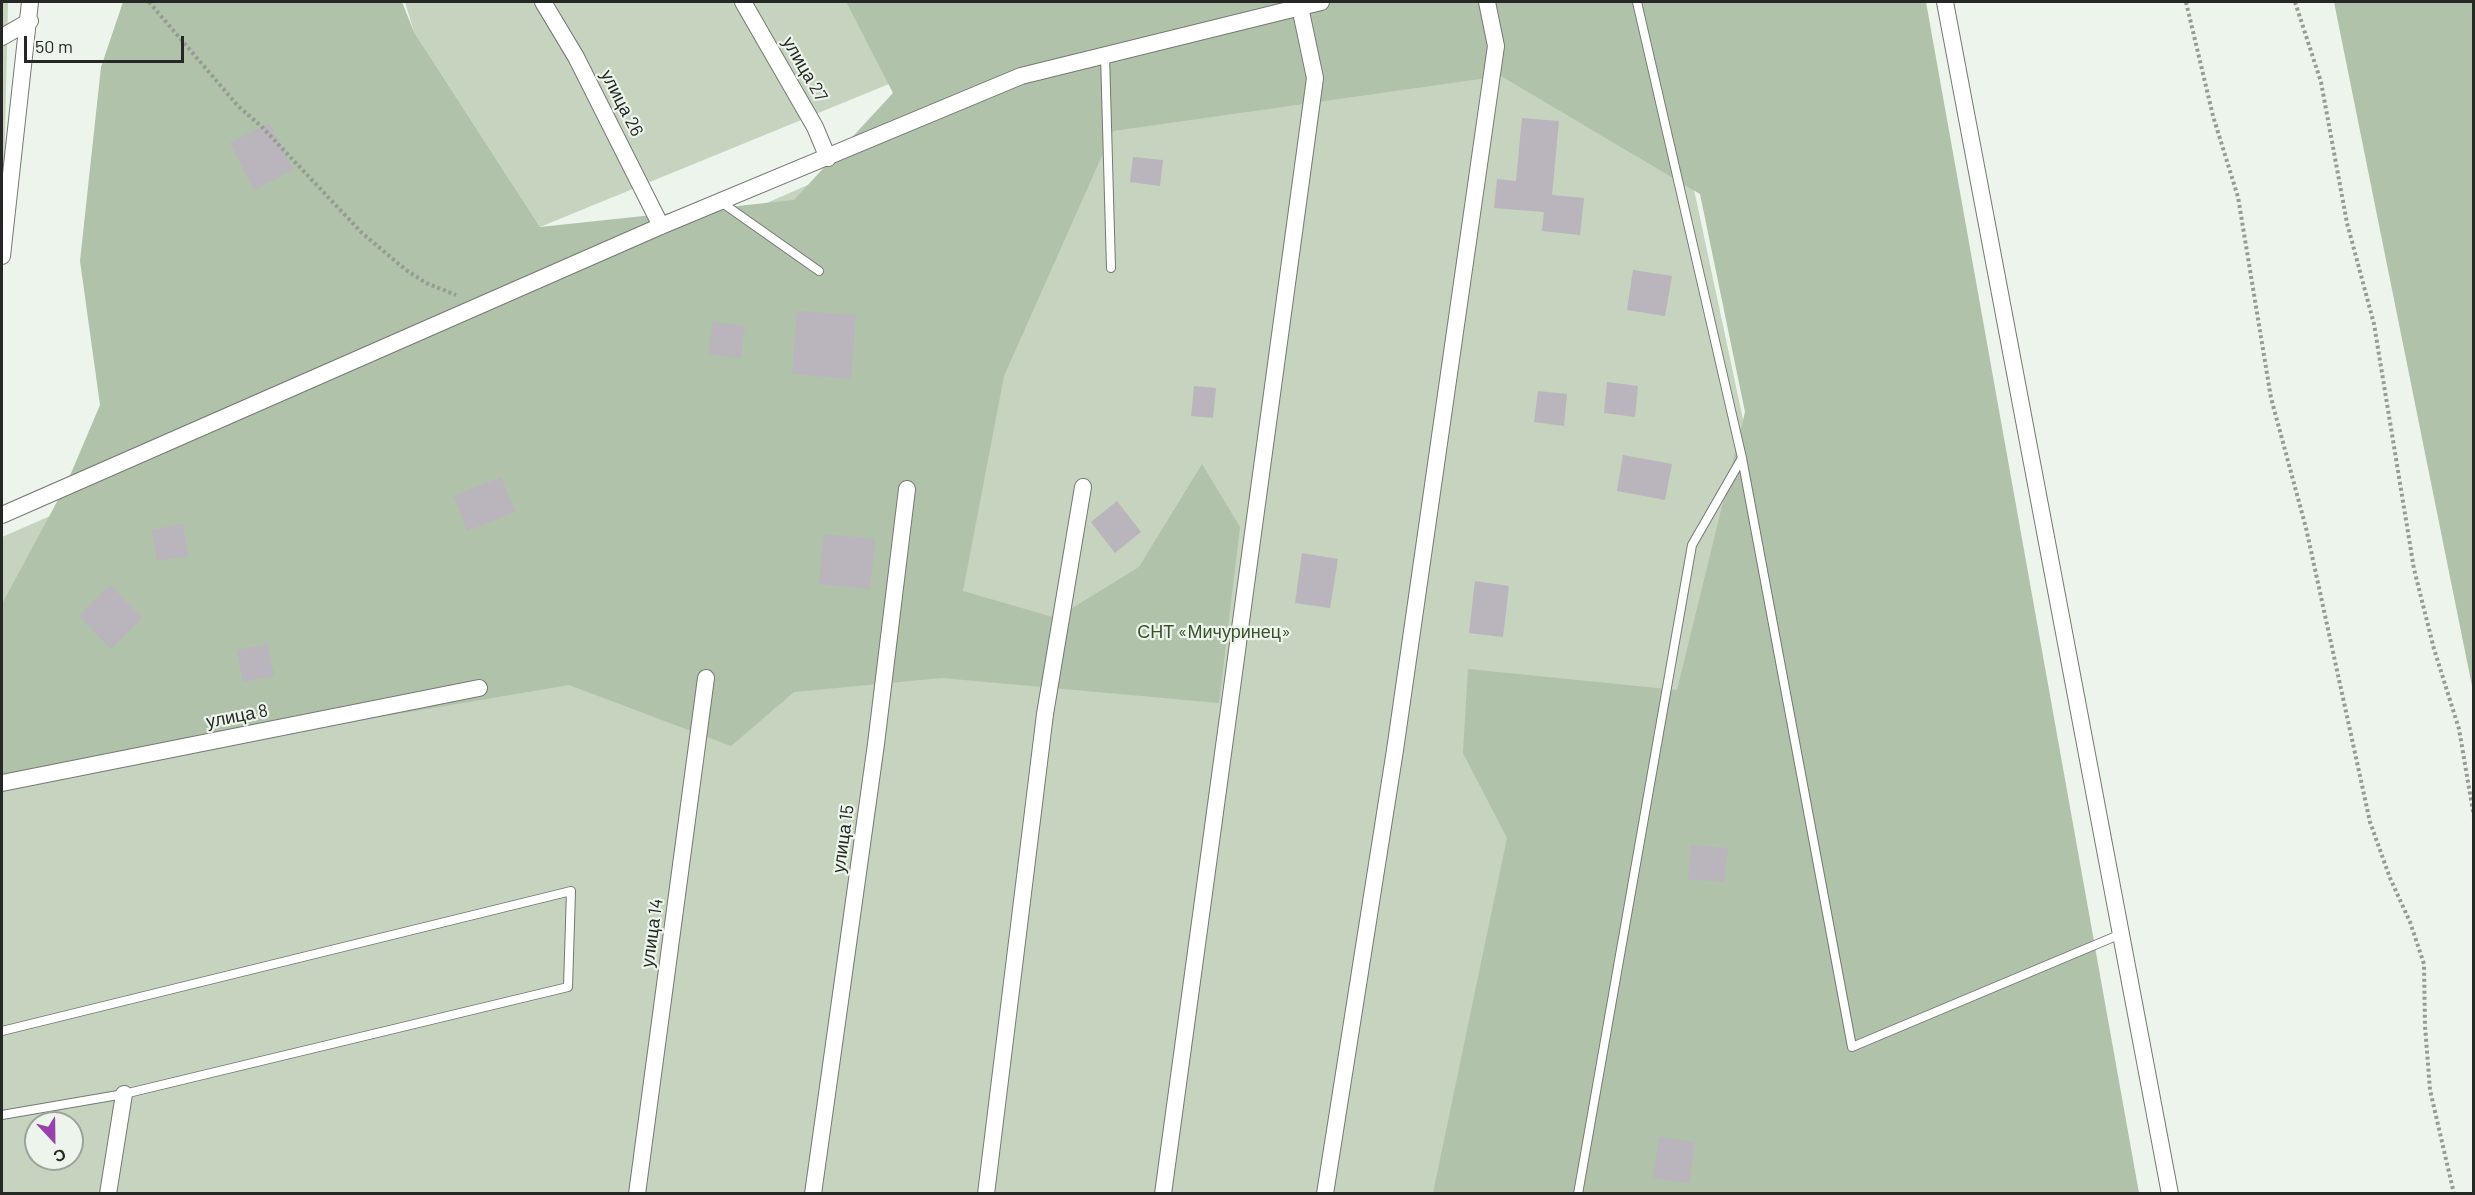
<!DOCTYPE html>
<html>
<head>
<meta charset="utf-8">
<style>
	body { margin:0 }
	#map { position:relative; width:2475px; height:1195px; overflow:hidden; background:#edf4eb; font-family:Barlow,sans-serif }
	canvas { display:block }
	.frame { position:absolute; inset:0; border:3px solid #252825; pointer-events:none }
	.north { position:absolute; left:24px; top:1111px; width:60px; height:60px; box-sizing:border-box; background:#edf4eb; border:2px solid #9da29c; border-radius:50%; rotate:158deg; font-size:16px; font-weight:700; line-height:24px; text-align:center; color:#252825 }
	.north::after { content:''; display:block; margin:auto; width:21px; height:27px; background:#9840ac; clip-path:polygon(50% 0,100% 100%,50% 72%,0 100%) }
	.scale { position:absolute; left:24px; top:36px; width:160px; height:27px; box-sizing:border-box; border:3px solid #252825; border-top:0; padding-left:8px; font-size:18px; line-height:21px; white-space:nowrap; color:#252825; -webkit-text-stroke:4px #edf4eb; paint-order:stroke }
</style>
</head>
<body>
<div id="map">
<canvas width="2475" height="1195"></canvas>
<div class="frame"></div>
<div class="north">С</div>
<div class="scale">50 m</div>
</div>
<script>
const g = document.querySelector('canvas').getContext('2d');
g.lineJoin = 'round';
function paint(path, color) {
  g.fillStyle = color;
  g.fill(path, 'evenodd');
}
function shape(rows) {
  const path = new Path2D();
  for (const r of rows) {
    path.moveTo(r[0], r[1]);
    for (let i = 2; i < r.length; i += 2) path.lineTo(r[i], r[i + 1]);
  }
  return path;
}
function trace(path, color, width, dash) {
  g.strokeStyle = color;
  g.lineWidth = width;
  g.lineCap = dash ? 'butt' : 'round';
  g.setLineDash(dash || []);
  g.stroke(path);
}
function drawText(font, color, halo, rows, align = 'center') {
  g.font = font + ' Barlow,sans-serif';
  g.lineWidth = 4.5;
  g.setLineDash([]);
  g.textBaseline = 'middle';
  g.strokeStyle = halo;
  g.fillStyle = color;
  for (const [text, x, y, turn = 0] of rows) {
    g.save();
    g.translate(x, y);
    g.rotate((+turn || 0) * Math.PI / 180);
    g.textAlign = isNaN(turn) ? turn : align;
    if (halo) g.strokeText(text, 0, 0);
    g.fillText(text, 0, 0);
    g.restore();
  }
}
paint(shape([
	[2,2,8,2,2,267],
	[405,2,846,2,889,84,540,227,414,32],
	[1654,2,1908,1193,2,1193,2,537,968,115],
	[36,1123,72,1123,72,1159,36,1159]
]), '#c5d3bf');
paint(shape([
	[123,2,402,2,414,32,540,227,794,200,893,93,846,2,1926,2,2139,1193,1433,1193,1507,838,1463,753,1468,669,1677,690,1745,412,1700,194,1501,76,1113,131,1004,376,963,591,1056,618,1139,567,1202,464,1240,527,1219,703,942,678,794,692,731,746,569,685,2,781,2,604,66,485,100,405,80,261,101,67],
	[2334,2,2473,2,2473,691]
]), '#b0c2a9');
paint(shape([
	[1522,118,1559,121,1552,195,1584,198,1580,235,1542,231,1544,212,1494,208,1497,179,1516,181],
	[269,123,293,170,254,190,230,143],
	[1133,157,1163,160,1160,186,1130,182],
	[1633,270,1672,276,1665,316,1627,310],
	[797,311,856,315,851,379,792,374],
	[713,322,745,326,741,358,708,354],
	[1607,382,1638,386,1635,417,1604,413],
	[1194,386,1216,388,1213,418,1191,416],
	[1538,391,1567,394,1564,426,1534,422],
	[1623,455,1672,464,1665,500,1617,491],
	[501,477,515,512,467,531,454,496],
	[1117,501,1141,532,1115,553,1091,522],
	[183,524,188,556,157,561,152,530],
	[824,534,875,539,870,589,819,584],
	[1302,553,1338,559,1330,608,1295,603],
	[1475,581,1509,586,1503,637,1469,633],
	[110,585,142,618,111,649,79,616],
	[268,644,274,676,243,682,237,650],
	[1691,845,1728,848,1724,882,1688,879],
	[1659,1137,1695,1142,1689,1183,1653,1178]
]), '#bab4bc');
const lane = shape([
	[1637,2,1742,458,1852,1047,2121,934],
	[1105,55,1111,268],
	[721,202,819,271],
	[2,1031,571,891,568,987,124,1094,2,1115],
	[1578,1194,1692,545,1742,458]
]);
const street = shape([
	[543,2,576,57,661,226],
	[743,2,815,127,828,158],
	[1945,2,2170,1194],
	[2,37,30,21],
	[2,256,30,2],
	[2,515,661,226,1021,76,1321,2],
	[2,783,479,688],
	[108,1194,124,1094],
	[637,1194,706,678],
	[813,1194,876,744,907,489],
	[986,1194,1045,714,1083,487],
	[1163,1194,1315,78,1300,7],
	[1325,1194,1395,750,1496,46,1487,2]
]);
trace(lane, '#747a72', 10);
trace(street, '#747a72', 18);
trace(shape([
	[149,2,238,106,261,126,362,233,406,270,426,283,456,295],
	[2186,2,2213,116,2238,197,2271,398,2306,528,2370,822,2390,878,2410,922,2424,964,2425,1026,2430,1090,2454,1194],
	[2295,2,2321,82,2347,223,2374,324,2414,569,2434,649,2459,729,2474,817]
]), '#969b94', 4, [3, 3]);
trace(lane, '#fff', 8);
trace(street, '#fff', 16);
drawText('18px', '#252825', '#edf4eb', [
	["улица 27",805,69,60],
	["улица 26",622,103,63],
	["улица 8",237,716,-11],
	["улица 15",843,839,-82],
	["улица 14",652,933,-82]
]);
drawText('18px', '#37532c', '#edf4eb', [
	["СНТ «Мичуринец»",1214,632]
]);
</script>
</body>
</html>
